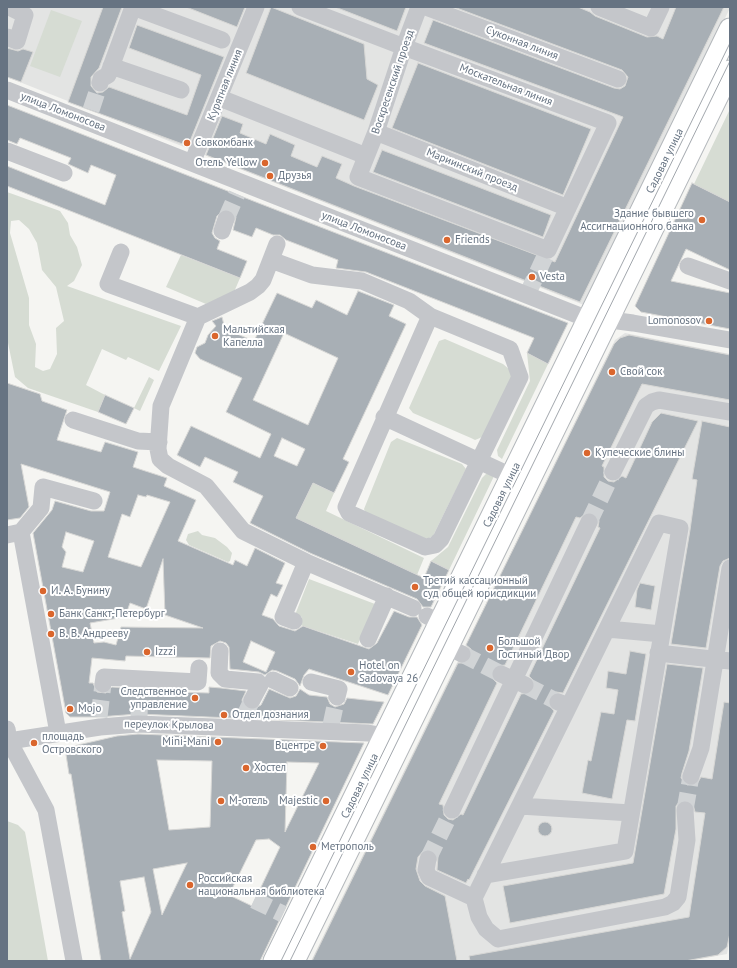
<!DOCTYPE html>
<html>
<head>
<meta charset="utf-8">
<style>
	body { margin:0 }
	#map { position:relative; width:737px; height:968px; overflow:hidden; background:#f5f5f2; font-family:"PT Sans",sans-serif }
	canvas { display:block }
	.frame { position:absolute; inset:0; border:8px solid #667382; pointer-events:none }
</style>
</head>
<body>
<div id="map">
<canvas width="737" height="968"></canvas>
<div class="frame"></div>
</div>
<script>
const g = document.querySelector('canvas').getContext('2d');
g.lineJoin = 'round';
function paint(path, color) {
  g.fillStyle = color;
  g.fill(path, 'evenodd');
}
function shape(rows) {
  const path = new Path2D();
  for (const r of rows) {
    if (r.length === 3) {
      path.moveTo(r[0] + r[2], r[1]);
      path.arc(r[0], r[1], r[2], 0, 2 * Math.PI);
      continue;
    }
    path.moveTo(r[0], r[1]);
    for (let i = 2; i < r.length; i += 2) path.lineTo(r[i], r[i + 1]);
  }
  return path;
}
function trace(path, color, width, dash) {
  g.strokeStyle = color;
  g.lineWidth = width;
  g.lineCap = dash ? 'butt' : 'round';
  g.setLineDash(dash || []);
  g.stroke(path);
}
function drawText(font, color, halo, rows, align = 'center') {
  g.font = font + ' "PT Sans",sans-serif';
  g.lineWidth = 4;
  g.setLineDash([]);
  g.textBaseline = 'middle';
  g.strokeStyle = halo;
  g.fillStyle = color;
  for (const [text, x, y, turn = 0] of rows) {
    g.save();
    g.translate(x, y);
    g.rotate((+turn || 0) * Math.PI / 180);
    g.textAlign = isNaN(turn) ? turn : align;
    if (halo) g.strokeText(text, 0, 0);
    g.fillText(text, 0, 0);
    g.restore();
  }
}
paint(shape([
	[7,7,730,7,730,8,584,305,7,77],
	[625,333,730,354,730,938,727,954,689,961,311,961,615,340]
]), '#e3e4e3');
paint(shape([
	[51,10,82,21,60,77,30,66],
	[730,109,730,202,694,184],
	[7,192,60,211,68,223,70,235,77,247,82,265,74,281,67,286,181,326,159,371,128,357,126,360,102,349,86,385,105,395,98,412,28,388,15,377,7,338],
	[19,220,29,229,37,243,42,270,56,287,64,321,56,328,57,354,50,369,43,371,35,367,36,344,29,325,29,298,10,233,11,221],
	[181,255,240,278,234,292,206,304,166,287],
	[445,339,503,364,510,370,512,376,483,436,480,438,475,440,471,438,413,413,409,408,439,341],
	[527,353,548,364,502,459,498,456,497,450,530,381],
	[149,377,154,380,140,411,134,408],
	[397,438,462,464,466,469,433,536,429,538,424,538,365,512,364,509,391,442],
	[486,474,495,474,449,570,431,561,448,547,482,478],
	[313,483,334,493,326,511,424,558,417,575,296,518],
	[198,531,202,535,215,538,227,547,232,553,230,561,228,562,189,545,186,540,188,534],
	[309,579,375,604,358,644,300,625,302,617,295,615],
	[7,821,18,825,25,832,26,837,48,961,7,961]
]), '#d6dcd3');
const building = shape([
	[103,7,122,7,99,68,91,77,91,86,97,93,103,92,109,87,187,115,201,75,129,48,137,25,224,57,188,146,68,102,103,7],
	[186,7,245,7,237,27,186,7],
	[271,7,364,44,367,79,378,85,364,120,246,73,271,7],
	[335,7,406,7,397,31,335,7],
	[454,7,578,7,590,12,595,16,647,37,657,36,663,39,676,7,724,7,580,302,206,155,222,116,243,124,240,133,266,144,270,134,295,145,291,156,317,167,322,156,342,164,336,178,354,186,555,262,623,117,424,43,433,20,614,88,620,89,625,86,628,77,622,70,454,7],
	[7,48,18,51,23,49,33,52,21,82,7,77,7,48],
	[418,63,591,129,563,195,392,128,418,63],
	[7,105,261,204,568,323,548,364,527,353,534,338,366,272,336,268,338,260,286,240,280,235,273,235,256,228,252,237,233,230,236,217,230,210,224,209,217,216,212,233,215,238,220,241,217,249,247,261,240,278,7,186,7,166,105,205,116,175,91,165,88,173,68,164,71,158,20,138,17,144,7,140,7,105],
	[382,150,551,215,543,237,373,172,382,150],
	[692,183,730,202,730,270,686,249,671,281,730,293,730,329,641,312,635,306,692,183],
	[358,291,394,305,389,316,406,324,343,459,349,462,334,493,313,483,296,518,424,578,431,561,449,570,431,607,423,607,417,599,310,553,250,523,263,496,233,482,238,472,205,457,200,467,177,455,191,426,260,458,271,434,226,412,242,378,200,359,195,353,197,347,205,343,208,335,216,326,212,321,222,317,225,329,254,341,277,293,312,308,316,300,347,315,358,291],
	[284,333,338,358,308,425,253,400,284,333],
	[282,438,305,449,297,466,274,456,282,438],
	[629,335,730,355,730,400,642,384,602,466,604,467,604,477,608,481,614,482,622,476,626,478,652,422,661,413,698,421,563,693,556,692,549,698,548,704,554,711,469,880,468,879,466,883,437,870,438,856,430,849,424,850,418,857,416,869,420,881,425,886,445,896,457,961,312,961,458,663,467,663,471,658,471,649,466,645,614,344,620,338,629,335],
	[588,512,597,516,599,521,598,527,600,528,529,676,533,680,534,689,530,693,521,694,463,815,461,814,453,820,448,819,444,815,443,805,439,804,497,683,493,679,492,670,496,666,505,665,576,517,580,518,588,512],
	[7,383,40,394,42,401,67,410,57,440,101,452,105,442,138,452,133,467,167,478,164,486,196,500,178,541,233,565,235,560,247,566,255,548,285,563,276,583,283,585,277,597,271,594,262,615,273,619,279,626,295,631,303,626,369,649,377,643,394,611,409,617,417,617,422,625,388,695,309,669,304,675,300,686,295,679,277,671,272,670,265,675,259,672,230,669,229,647,226,643,220,641,211,646,210,658,126,656,125,661,92,658,89,683,93,683,97,692,106,693,112,687,145,689,145,691,209,693,209,687,221,688,246,691,242,700,243,705,252,710,261,705,269,689,290,698,296,696,300,689,309,695,327,697,330,704,335,707,344,704,347,698,384,702,373,724,138,714,98,717,70,717,66,713,33,533,52,510,55,501,91,511,104,511,110,492,21,464,29,507,20,518,7,520,7,383],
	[138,495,146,497,147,495,170,502,141,567,108,557,122,514,130,517,138,495],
	[66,532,94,541,83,572,62,567,66,552,62,547,66,532],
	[163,559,165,615,203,628,121,627,116,645,104,642,94,643,90,623,125,617,130,603,146,609,163,559],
	[251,641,275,652,266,672,243,662,251,641],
	[105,395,134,408,126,424,98,412,105,395],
	[702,421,730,427,730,558,723,561,720,566,706,648,671,644,690,530,697,480,692,479,702,421],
	[640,583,655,586,651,610,635,607,637,590,640,583],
	[630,651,646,654,635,721,627,720,612,799,582,793,588,760,591,761,601,712,614,714,618,690,606,688,608,671,626,674,630,651],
	[667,664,703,668,689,751,682,773,681,778,687,785,697,784,701,777,712,779,724,702,730,703,730,933,727,947,718,955,685,961,470,961,469,956,689,917,705,813,695,812,693,804,685,800,679,802,676,806,676,829,664,894,510,923,503,886,633,863,667,664],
	[138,734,364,743,260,961,101,961,71,774,69,774,65,748,117,736,138,734],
	[157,760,212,761,210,827,169,830,157,760],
	[287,762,319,763,285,832,287,762],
	[269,839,280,847,252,906,229,895,256,840,269,839],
	[187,863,162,915,153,869,187,863],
	[144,877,151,912,130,959,122,912,125,911,120,881,144,877],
	[545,829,7]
]);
paint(building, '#a8afb5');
trace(building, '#d7d7d5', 1);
trace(shape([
	[91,110,100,83],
	[226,219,237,194],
	[527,295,548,250],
	[589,522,613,472],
	[462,654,501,674],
	[525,685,558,702],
	[245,715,252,700],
	[99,717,103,684],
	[139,717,140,688],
	[331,725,337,697],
	[685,810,691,776],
	[428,859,452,810],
	[254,900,283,914]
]), '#d1d4d6', 17, [17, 8]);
const major = shape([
	[274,961,730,29],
	[294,961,730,71]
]);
trace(major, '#b4b8bc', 23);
trace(shape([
	[133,7,222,40],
	[300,7,404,47,608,123,548,250,358,177,376,132,404,47,419,7],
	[426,7,618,79],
	[599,7,651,28,661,7],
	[7,37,17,41,25,15,9,7],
	[111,66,181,90],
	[100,83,101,79,108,75,133,7],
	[7,90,580,316,633,323,730,340],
	[220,98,366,156],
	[376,132,568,208],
	[7,151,64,173],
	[192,163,256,7],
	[222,231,226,219],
	[121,252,108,284,198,317,250,292,258,286,263,280,277,244],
	[271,260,312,275,362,281,409,301,430,316],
	[688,266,730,281],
	[430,316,510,349,520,377,441,539,435,545,425,547,349,513,346,507,430,316],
	[198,317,161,406,158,449,160,459,168,466,206,486,243,531,306,562],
	[384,417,522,481],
	[73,420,138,441,159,442],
	[613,472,646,406,652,402,659,400,730,412],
	[21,532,41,508,43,487,94,501],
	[7,535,21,532,58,733],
	[427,616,451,628],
	[294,621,283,617,306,562,413,608],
	[607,629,662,634],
	[368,639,387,596],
	[448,647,462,654],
	[220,651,219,673,225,679,258,682,260,685,252,700],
	[658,653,730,661],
	[501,674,525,685],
	[273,680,290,688],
	[311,682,339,689,337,697],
	[103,684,104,677,198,682,199,668],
	[558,702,569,706,474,898,479,917,486,929,498,939,665,907,673,903,678,897,687,840,685,810],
	[7,729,9,741,46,810,74,961],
	[9,741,100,727,138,724,368,733,384,736,394,741],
	[691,776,701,748,730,568],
	[520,806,631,813],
	[452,810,589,522],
	[428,859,426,870,429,877,474,898],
	[485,875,625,851,680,528,659,523,569,706]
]), '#c4c6ca', 17);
trace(major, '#fff', 21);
trace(shape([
	[281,961,730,43],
	[290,961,730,61]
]), '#a2a7ad', 1);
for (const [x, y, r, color] of [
	[187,143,4,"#da662d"],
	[265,163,4,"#da662d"],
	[270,176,4,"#da662d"],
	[702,220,4,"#da662d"],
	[447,240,4,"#da662d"],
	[532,277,4,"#da662d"],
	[709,321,4,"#da662d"],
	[215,336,4,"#da662d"],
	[612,372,4,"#da662d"],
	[587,453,4,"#da662d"],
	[415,587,4,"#da662d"],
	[43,591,4,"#da662d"],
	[51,614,4,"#da662d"],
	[51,634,4,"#da662d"],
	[490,648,4,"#da662d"],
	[147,652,4,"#da662d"],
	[351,672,4,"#da662d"],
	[195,698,4,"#da662d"],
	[70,709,4,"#da662d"],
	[224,715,4,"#da662d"],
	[218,742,4,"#da662d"],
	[34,743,4,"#da662d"],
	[323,746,4,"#da662d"],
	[246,768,4,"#da662d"],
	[221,801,4,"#da662d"],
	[326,801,4,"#da662d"],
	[313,847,4,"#da662d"],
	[190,885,4,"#da662d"]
]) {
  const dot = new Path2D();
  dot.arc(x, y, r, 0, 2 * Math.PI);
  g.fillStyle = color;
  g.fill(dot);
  trace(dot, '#fff', 1.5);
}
drawText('11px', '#667382', '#fff', [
	["Суконная линия",522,43,21],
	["Воскресенский проезд",393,82,-71],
	["Курятная линия",225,85,-68],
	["Москательная линия",506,85,21],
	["улица Ломоносова",63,112,21],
	["Садовая улица",665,161,-64],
	["Мариинский проезд",472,170,22],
	["улица Ломоносова",364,231,21],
	["Садовая улица",502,495,-64],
	["переулок Крылова",169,725,1],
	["Садовая улица",360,786,-64]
]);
drawText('11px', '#667382', '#fff', [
	["Совкомбанк",195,143],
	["Отель Yellow",257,163,"right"],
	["Друзья",278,176],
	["Здание бывшего",694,214,"right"],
	["Ассигнационного банка",694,227,"right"],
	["Friends",455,240],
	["Vesta",540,277],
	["Lomonosov",701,321,"right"],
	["Мальтийская",223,330],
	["Капелла",223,343],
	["Свой сок",620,372],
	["Купеческие блины",595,453],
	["Третий кассационный",423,581],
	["суд общей юрисдикции",423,594],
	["И. А. Бунину",51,591],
	["Банк Санкт-Петербург",59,614],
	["В. В. Андрееву",59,634],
	["Большой",498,642],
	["Гостиный Двор",498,655],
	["Izzzi",155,652],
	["Hotel on",359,666],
	["Sadovaya 26",359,679],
	["Следственное",187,692,"right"],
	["управление",187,705,"right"],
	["Mojo",78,709],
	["Отдел дознания",232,715],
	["площадь",42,737],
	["Островского",42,750],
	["Mini-Mani",210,742,"right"],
	["Вцентре",315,746,"right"],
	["Хостел",254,768],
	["М-отель",229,801],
	["Majestic",318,801,"right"],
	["Метрополь",321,847],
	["Российская",198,879],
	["национальная библиотека",198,892]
], 'left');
</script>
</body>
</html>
